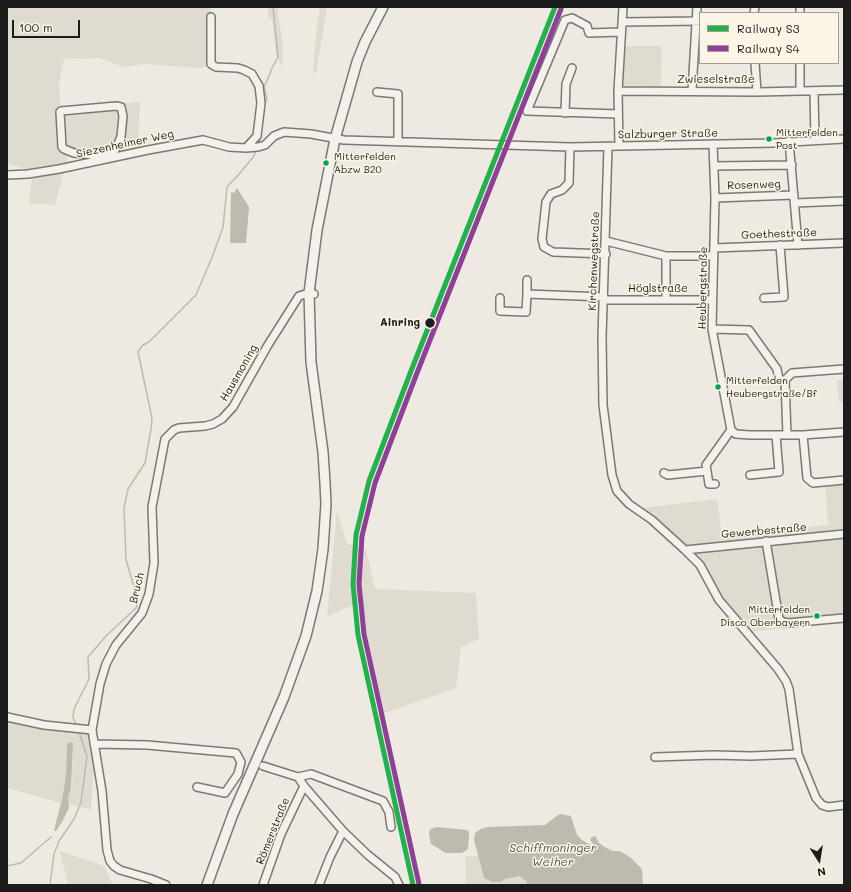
<!DOCTYPE html>
<html>
<head>
<meta charset="utf-8">
<style>
	body { margin:0 }
	#map { position:relative; width:851px; height:892px; overflow:hidden; background:#eeeae2; font-family:Mali,sans-serif }
	canvas { display:block }
	.frame { position:absolute; inset:0; border:8px solid #1c1c1c; pointer-events:none }
	.legend { position:absolute; left:699px; top:12px; width:140px; height:52px; box-sizing:border-box; background:#fcf5e5; border:1px solid #a29e95; margin:0; padding:5px 7px; list-style:none; font-size:12px; color:#1c1c1c }
	.legend li { display:flex; align-items:center; gap:8px; height:20px }
	.legend b { width:20px; border:1px solid #a29e95 }
	.north { position:absolute; left:799px; top:840px; width:40px; height:40px; -webkit-text-stroke:3px #fcf5e5; paint-order:stroke; rotate:168deg; font-size:11px; font-weight:700; line-height:16px; text-align:center; color:#1c1c1c }
	.north::after { content:''; display:block; margin:auto; width:14px; height:18px; background:#1c1c1c; clip-path:polygon(50% 0,100% 100%,50% 72%,0 100%) }
	.scale { position:absolute; left:12px; top:20px; width:68px; height:18px; box-sizing:border-box; border:2px solid #1c1c1c; border-top:0; padding-left:5px; font-size:12px; line-height:14px; white-space:nowrap; color:#1c1c1c; -webkit-text-stroke:3px #fcf5e5; paint-order:stroke }
</style>
</head>
<body>
<div id="map">
<canvas width="851" height="892"></canvas>
<div class="frame"></div>
<ul class="legend">
<li><b style="height:5px;background:#22b24c"></b>Railway S3</li>
<li><b style="height:5px;background:#903f98"></b>Railway S4</li>
</ul>
<div class="north">N</div>
<div class="scale">100 m</div>
</div>
<script>
const g = document.querySelector('canvas').getContext('2d');
g.lineJoin = 'round';
function paint(path, color) {
  g.fillStyle = color;
  g.fill(path, 'evenodd');
}
function shape(rows) {
  const path = new Path2D();
  for (const r of rows) {
    path.moveTo(r[0], r[1]);
    for (let i = 2; i < r.length; i += 2) path.lineTo(r[i], r[i + 1]);
  }
  return path;
}
function trace(path, color, width, dash) {
  g.strokeStyle = color;
  g.lineWidth = width;
  g.lineCap = dash ? 'butt' : 'round';
  g.setLineDash(dash || []);
  g.stroke(path);
}
function drawText(font, color, halo, rows, align = 'center') {
  g.font = font + ' Mali,sans-serif';
  g.lineWidth = 3;
  g.setLineDash([]);
  g.textBaseline = 'middle';
  g.strokeStyle = halo;
  g.fillStyle = color;
  for (const [text, x, y, turn = 0] of rows) {
    g.save();
    g.translate(x, y);
    g.rotate((+turn || 0) * Math.PI / 180);
    g.textAlign = isNaN(turn) ? turn : align;
    if (halo) g.strokeText(text, 0, 0);
    g.fillText(text, 0, 0);
    g.restore();
  }
}
paint(shape([
	[844,484,844,622,749,632,724,603,708,572,698,557,689,547,641,508,717,499,722,536,828,525,825,486]
]), '#e0dbd0');
paint(shape([
	[7,7,210,7,211,17,211,64,202,68,144,64,123,67,101,58,66,59,63,62,59,85,61,109,140,102,138,151,106,157,69,152,55,205,29,203,33,172,7,163],
	[267,7,279,7,278,14,283,45,282,67,276,54,272,19,269,19],
	[320,7,327,7,316,73,313,73,316,32],
	[624,46,662,46,661,86,622,85],
	[837,380,844,380,844,402,839,402],
	[337,511,347,544,366,549,375,589,476,593,479,639,461,647,456,688,382,714,361,601,327,617],
	[7,719,89,733,94,764,91,810,68,804,68,797,72,789,73,744,70,742,67,744,66,774,61,803,7,788],
	[60,851,104,866,113,885,68,885],
	[465,856,478,856,484,878,492,882,501,882,504,879,520,876,527,882,527,885,465,885,466,861]
]), '#dfdbd0');
paint(shape([
	[237,188,249,207,246,243,230,243,231,192,234,193],
	[70,742,73,743,71,789,68,797,69,808,62,822,56,831,54,831,59,810,62,800,66,774,67,744],
	[561,814,571,816,577,835,582,840,593,846,594,845,590,840,591,838,594,836,596,837,599,843,608,849,613,851,620,851,631,858,642,869,643,885,527,885,527,882,520,876,505,879,501,882,492,882,484,878,474,840,475,833,481,829,488,827,545,825,558,815],
	[437,827,467,830,469,832,469,836,468,849,462,853,446,853,431,844,429,834,430,829]
]), '#bebab0');
trace(shape([
	[264,105,267,99,264,87,269,76,272,68,278,57,273,7],
	[258,145,260,137],
	[77,726,73,718,74,709,89,679,88,657,106,636,136,608,138,600,126,560,124,508,128,489,145,463,151,429,152,418,138,352,142,346,150,341,196,295,213,255,223,227,227,187,240,173,254,156,256,150],
	[7,866,21,863,51,837],
	[50,885,54,854,59,841,74,819,81,802,87,756,79,732]
]), '#bebab0', 1.5);
const minor = shape([
	[754,13,755,7],
	[800,13,800,7],
	[211,17,211,64,216,67,238,68,244,70,252,74,259,86,261,103,257,136,246,148],
	[622,22,700,21],
	[755,63,757,92],
	[618,91,757,92,844,90],
	[692,91,697,7],
	[800,91,800,63],
	[814,91,815,140],
	[377,92,398,94,398,142],
	[116,106,121,107,123,116,121,137,115,150,112,153,102,156,74,153,64,149,62,147,61,129,60,112,61,111,116,106],
	[565,113,566,84,572,68],
	[618,114,527,111,565,20,572,18,587,26,589,33,621,32],
	[789,141,798,245],
	[713,144,715,198,712,329,731,430,736,434,750,435,803,435,844,432],
	[619,146,618,91,623,7],
	[570,147,569,183,562,190,551,194,546,202,542,239,544,247,553,252,606,254],
	[608,147,602,337,603,405,612,475,617,491,629,504,652,520,685,550,700,565,719,600,778,669,786,681,789,689,798,754,816,798,822,805,828,807,844,805],
	[714,166,792,165],
	[7,175,28,174,59,169,148,150,203,140,229,147,246,148,258,147,265,145,274,136,284,132,311,134,344,140,570,147,773,143,844,139],
	[715,198,794,195],
	[795,203,844,201],
	[606,241,666,256,714,256],
	[714,248,844,243],
	[666,256,666,300],
	[527,294,527,280],
	[500,298,500,311,526,312,527,294,604,297],
	[764,298,784,297,780,245],
	[604,300,712,300],
	[712,329,749,330,777,369,779,380,785,380],
	[787,435,785,380,792,373,844,369],
	[803,435,807,478,813,483,844,480],
	[707,471,709,484,715,484],
	[664,473,668,475,707,471,706,465,731,430],
	[750,475,779,472,776,435],
	[766,541,779,619,783,622,788,623,844,618],
	[685,550,844,534],
	[7,717,44,725,92,730],
	[94,744,147,745,236,753,241,762,238,774,225,793,197,787],
	[655,757,714,755,751,756,798,754],
	[263,766,298,777,304,786,343,831,368,855,395,877,399,885],
	[298,777,311,774,383,801,389,812,391,827],
	[166,885,151,879,120,870,114,866,110,861,107,850,102,791,92,730,100,684,106,664,116,645,142,613,149,594,154,563,152,507,165,439,174,430,179,428,205,426,213,424,222,419,233,407,268,345,299,296,309,293,314,294],
	[263,885,281,834,304,786],
	[319,885,330,857,343,831]
]);
const major = shape([
	[207,885,233,814,284,697,306,636,317,591,323,549,326,504,325,483,323,452,311,362,309,293,317,230,335,139,357,62,365,42,383,7]
]);
trace(minor, '#7a7975', 10);
trace(major, '#7a7975', 12);
trace(minor, '#f4f1ea', 7);
trace(major, '#f4f1ea', 9);
trace(shape([
	[413,885,358,635,353,584,356,535,369,481,411,371,555,7]
]), '#22b24c', 5);
trace(shape([
	[419,884,364,634,359,584,362,536,375,483,417,373,561,9]
]), '#903f98', 5);
for (const [x, y, r, color] of [
	[769,139,3.5,"#00a651"],
	[326,163,3.5,"#00a651"],
	[430,323,5.5,"#1c1c1c"],
	[718,387,3.5,"#00a651"],
	[817,616,3.5,"#00a651"]
]) {
  const dot = new Path2D();
  dot.arc(x, y, r, 0, 2 * Math.PI);
  g.fillStyle = color;
  g.fill(dot);
  trace(dot, '#fcf5e5', 1.5);
}
drawText('10px', '#1c1c1c', '#fcf5e5', [
	["Mitterfelden",776,133],
	["Post",776,146],
	["Mitterfelden",334,157],
	["Abzw B20",334,170],
	["Mitterfelden",726,381],
	["Heubergstraße/Bf",726,394],
	["Mitterfelden",810,610,"right"],
	["Disco Oberbayern",810,623,"right"]
], 'left');
drawText('11px', '#1c1c1c', '#fcf5e5', [
	["Zwieselstraße",716,80],
	["Salzburger Straße",668,134,-1],
	["Siezenheimer Weg",125,144,-12],
	["Rosenweg",754,185,-2],
	["Goethestraße",779,234,-2],
	["Kirchenwegstraße",594,261,-88],
	["Heubergstraße",703,288,-89],
	["Höglstraße",658,289],
	["Hausmoning",239,373,-60],
	["Gewerbestraße",764,531,-5],
	["Bruch",137,588,-76],
	["Römerstraße",273,831,-68]
]);
drawText('bold 11px', '#1c1c1c', '#fcf5e5', [
	["Ainring",420,323]
], 'right');
drawText('italic 12px', '#55534f', '#fcf5e5', [
	["Schiffmoninger",553,848],
	["Weiher",553,862]
]);
</script>
</body>
</html>
